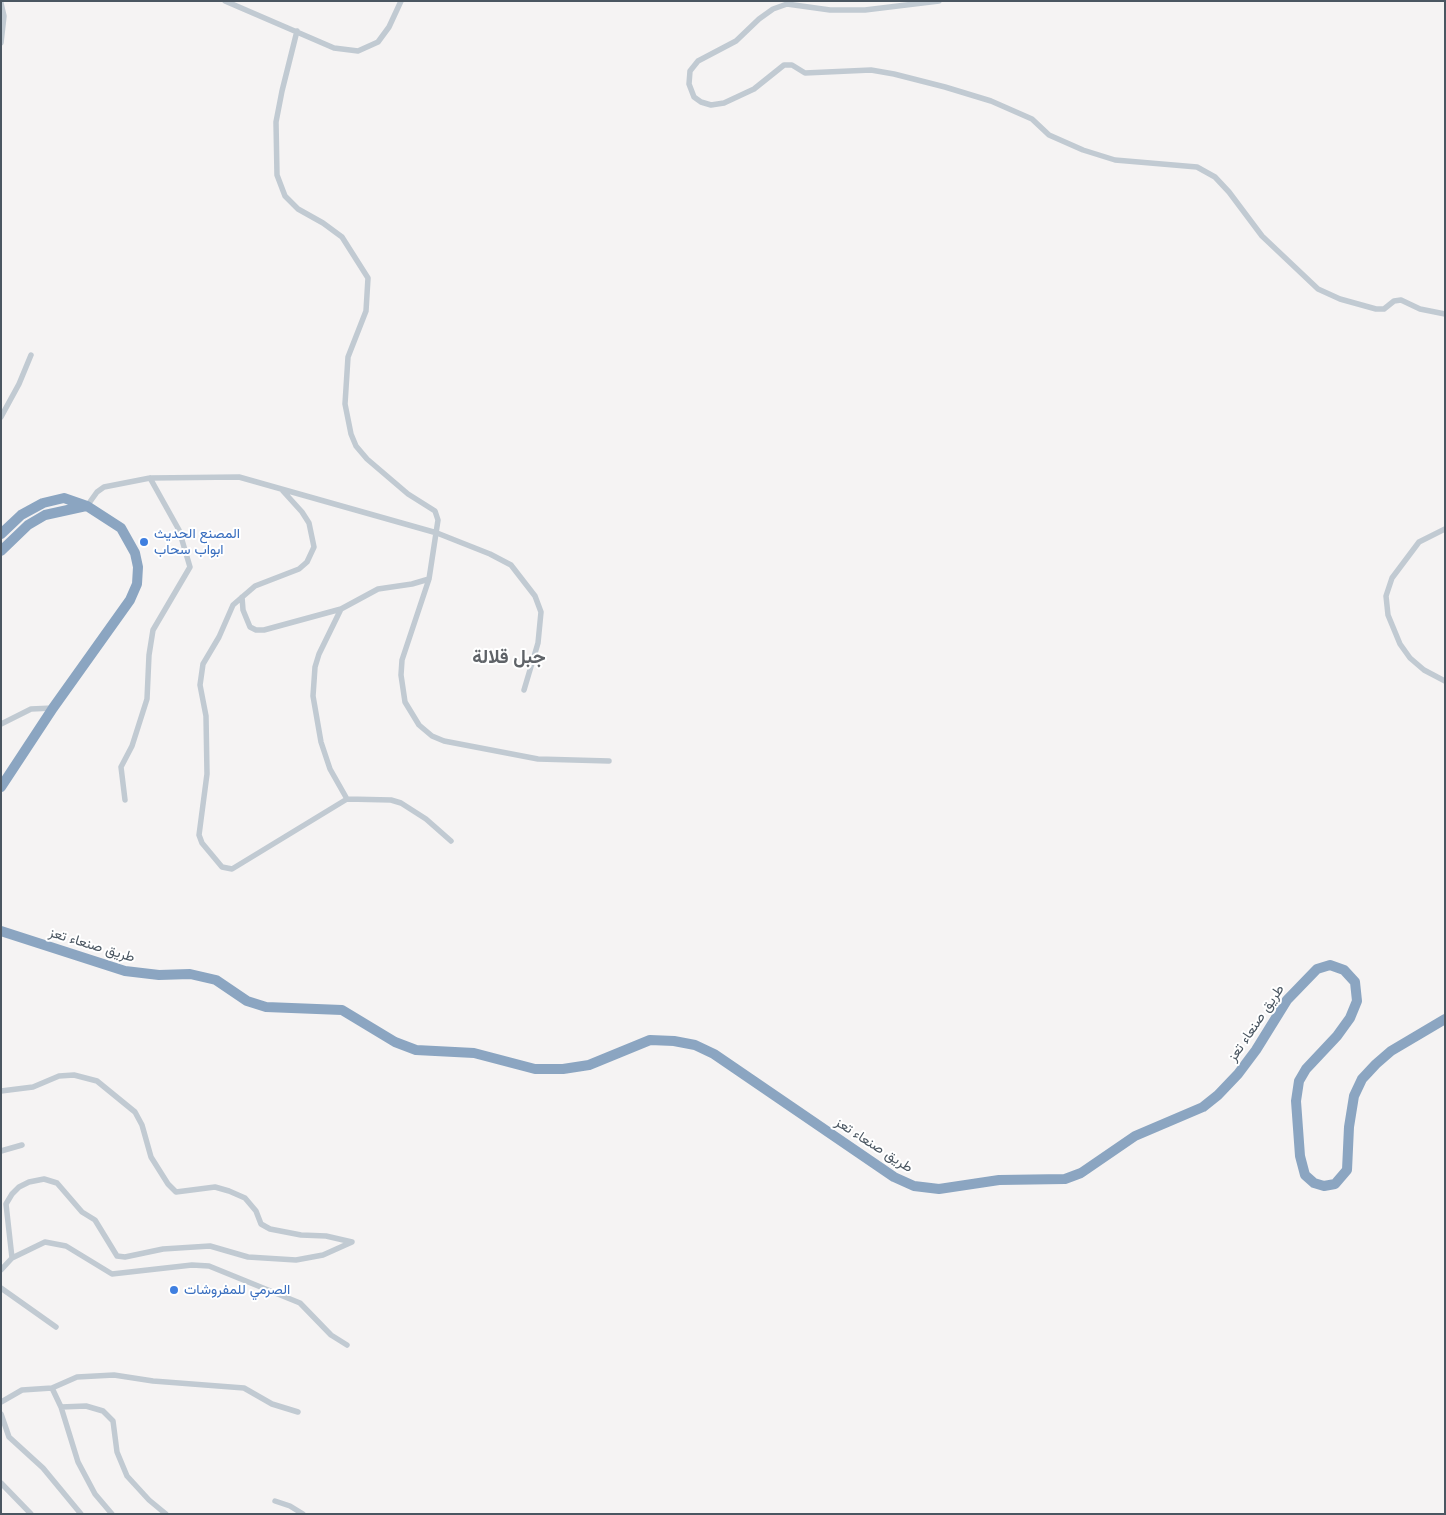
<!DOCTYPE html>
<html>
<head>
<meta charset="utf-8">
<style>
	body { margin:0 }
	#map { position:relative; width:1446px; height:1515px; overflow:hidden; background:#f5f3f3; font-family:Inter,sans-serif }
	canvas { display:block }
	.frame { position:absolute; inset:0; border:2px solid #4a5661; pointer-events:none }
</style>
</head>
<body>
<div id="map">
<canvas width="1446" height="1515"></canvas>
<div class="frame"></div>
</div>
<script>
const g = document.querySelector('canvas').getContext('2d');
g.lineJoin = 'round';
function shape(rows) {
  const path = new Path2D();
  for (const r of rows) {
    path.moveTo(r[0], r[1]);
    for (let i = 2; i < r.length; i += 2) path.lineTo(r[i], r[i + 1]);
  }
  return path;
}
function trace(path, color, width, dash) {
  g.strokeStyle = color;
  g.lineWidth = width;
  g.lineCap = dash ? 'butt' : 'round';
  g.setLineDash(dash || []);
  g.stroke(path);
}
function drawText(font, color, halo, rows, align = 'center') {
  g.font = font + ' Inter,Vazirmatn,sans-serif';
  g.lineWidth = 4;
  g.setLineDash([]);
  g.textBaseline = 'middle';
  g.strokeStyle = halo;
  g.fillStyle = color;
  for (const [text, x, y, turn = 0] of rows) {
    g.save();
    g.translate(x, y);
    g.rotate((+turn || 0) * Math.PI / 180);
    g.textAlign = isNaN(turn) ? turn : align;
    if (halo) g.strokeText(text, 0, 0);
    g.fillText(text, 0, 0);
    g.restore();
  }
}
trace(shape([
	[225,1,334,48,358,51,378,42,389,27,401,1],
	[939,1,865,10,830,10,787,4,773,9,759,19,736,41,698,61,690,71,689,84,694,97,701,102,711,105,724,103,754,89,784,65,792,65,805,73,871,70,894,74,945,87,991,101,1032,119,1049,135,1083,150,1115,160,1197,167,1215,177,1229,192,1262,236,1318,289,1340,299,1376,309,1384,309,1394,301,1401,300,1420,309,1445,314],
	[1,3,4,16,1,43],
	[297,31,282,91,276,122,277,175,285,196,298,209,323,223,342,237,368,278,366,311,348,357,345,404,351,434,356,446,367,459,408,494,435,511,438,520,429,579,402,660,401,675,405,702,419,725,432,736,444,741,538,759,609,761],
	[1,417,19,384,31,355],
	[283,491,302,512,309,523,314,547,307,562,299,569,255,586,233,605,219,637,203,664,200,685,206,716,207,774,199,835,202,843,222,867,232,869,347,799,391,800,401,803,426,819,451,841],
	[87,506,97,492,104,487,150,478,239,477,437,533,490,554,511,565,535,596,541,612,538,643,524,690],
	[1445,529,1419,542,1392,578,1386,596,1388,615,1400,644,1410,658,1424,670,1445,681],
	[242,597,243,610,250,627,256,630,264,630,341,609,378,589,412,584,429,579],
	[341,609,319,654,315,667,313,696,321,742,330,769,347,799],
	[1,724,31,709,53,708],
	[125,800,121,767,132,746,147,699,149,655,153,630,190,567,179,530,150,478],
	[1,1091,33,1087,59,1076,74,1075,97,1081,135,1112,142,1125,151,1157,168,1184,176,1192,215,1187,229,1191,245,1198,256,1211,261,1224,270,1229,301,1235,326,1236,352,1242,323,1255,296,1260,248,1257,210,1246,163,1249,125,1257,117,1256,95,1220,82,1212,57,1183,44,1179,29,1182,19,1187,12,1194,6,1204,12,1258],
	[1,1151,22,1145],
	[1,1270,12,1258,45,1242,66,1246,112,1274,192,1265,209,1266,300,1303,331,1335,347,1345],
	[1,1288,56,1327],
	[52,1388,61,1407,78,1462,95,1494,112,1514],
	[1,1402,22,1390,52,1388,77,1377,114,1375,153,1381,244,1388,272,1404,298,1412],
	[61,1407,86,1406,103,1411,113,1421,117,1452,127,1476,149,1500,166,1514],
	[1,1414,9,1437,43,1468,81,1514],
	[1,1483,31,1514],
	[275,1501,290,1506,303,1514]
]), '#c1cad2', 5.5);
trace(shape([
	[1,534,21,515,43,503,64,498,87,506,121,528,135,553,138,567,137,584,130,600,53,708,1,787],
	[1,551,28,525,45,515,86,506],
	[1,931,125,971,159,975,190,974,216,980,247,1001,266,1007,342,1010,395,1042,416,1050,474,1053,535,1069,563,1069,589,1065,650,1040,674,1041,695,1045,714,1054,894,1177,914,1186,939,1189,999,1180,1065,1179,1081,1173,1135,1136,1203,1107,1218,1095,1238,1074,1256,1050,1287,1000,1317,969,1330,965,1344,970,1355,982,1357,1001,1350,1018,1337,1036,1306,1069,1299,1081,1296,1101,1300,1156,1305,1175,1314,1183,1324,1186,1335,1184,1347,1170,1349,1127,1354,1096,1362,1079,1376,1064,1391,1051,1445,1019]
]), '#8ba5c1', 10);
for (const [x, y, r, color] of [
	[144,542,5,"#3f7fe0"],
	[174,1290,5,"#3f7fe0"]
]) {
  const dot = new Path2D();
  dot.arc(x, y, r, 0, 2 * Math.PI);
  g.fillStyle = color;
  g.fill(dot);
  trace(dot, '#fff', 2);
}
drawText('14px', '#366cbe', '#fff', [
	["المصنع الحديث",154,534],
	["ابواب سحاب",154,550],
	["الصرمي للمفروشات",184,1290]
], 'left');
drawText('14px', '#4a5661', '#fff', [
	["طريق صنعاء تعز",92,945,17],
	["طريق صنعاء تعز",1256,1023,-56],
	["طريق صنعاء تعز",874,1145,33]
]);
drawText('bold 19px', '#5f6368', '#fff', [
	["جبل قلالة",509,657]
]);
</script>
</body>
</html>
